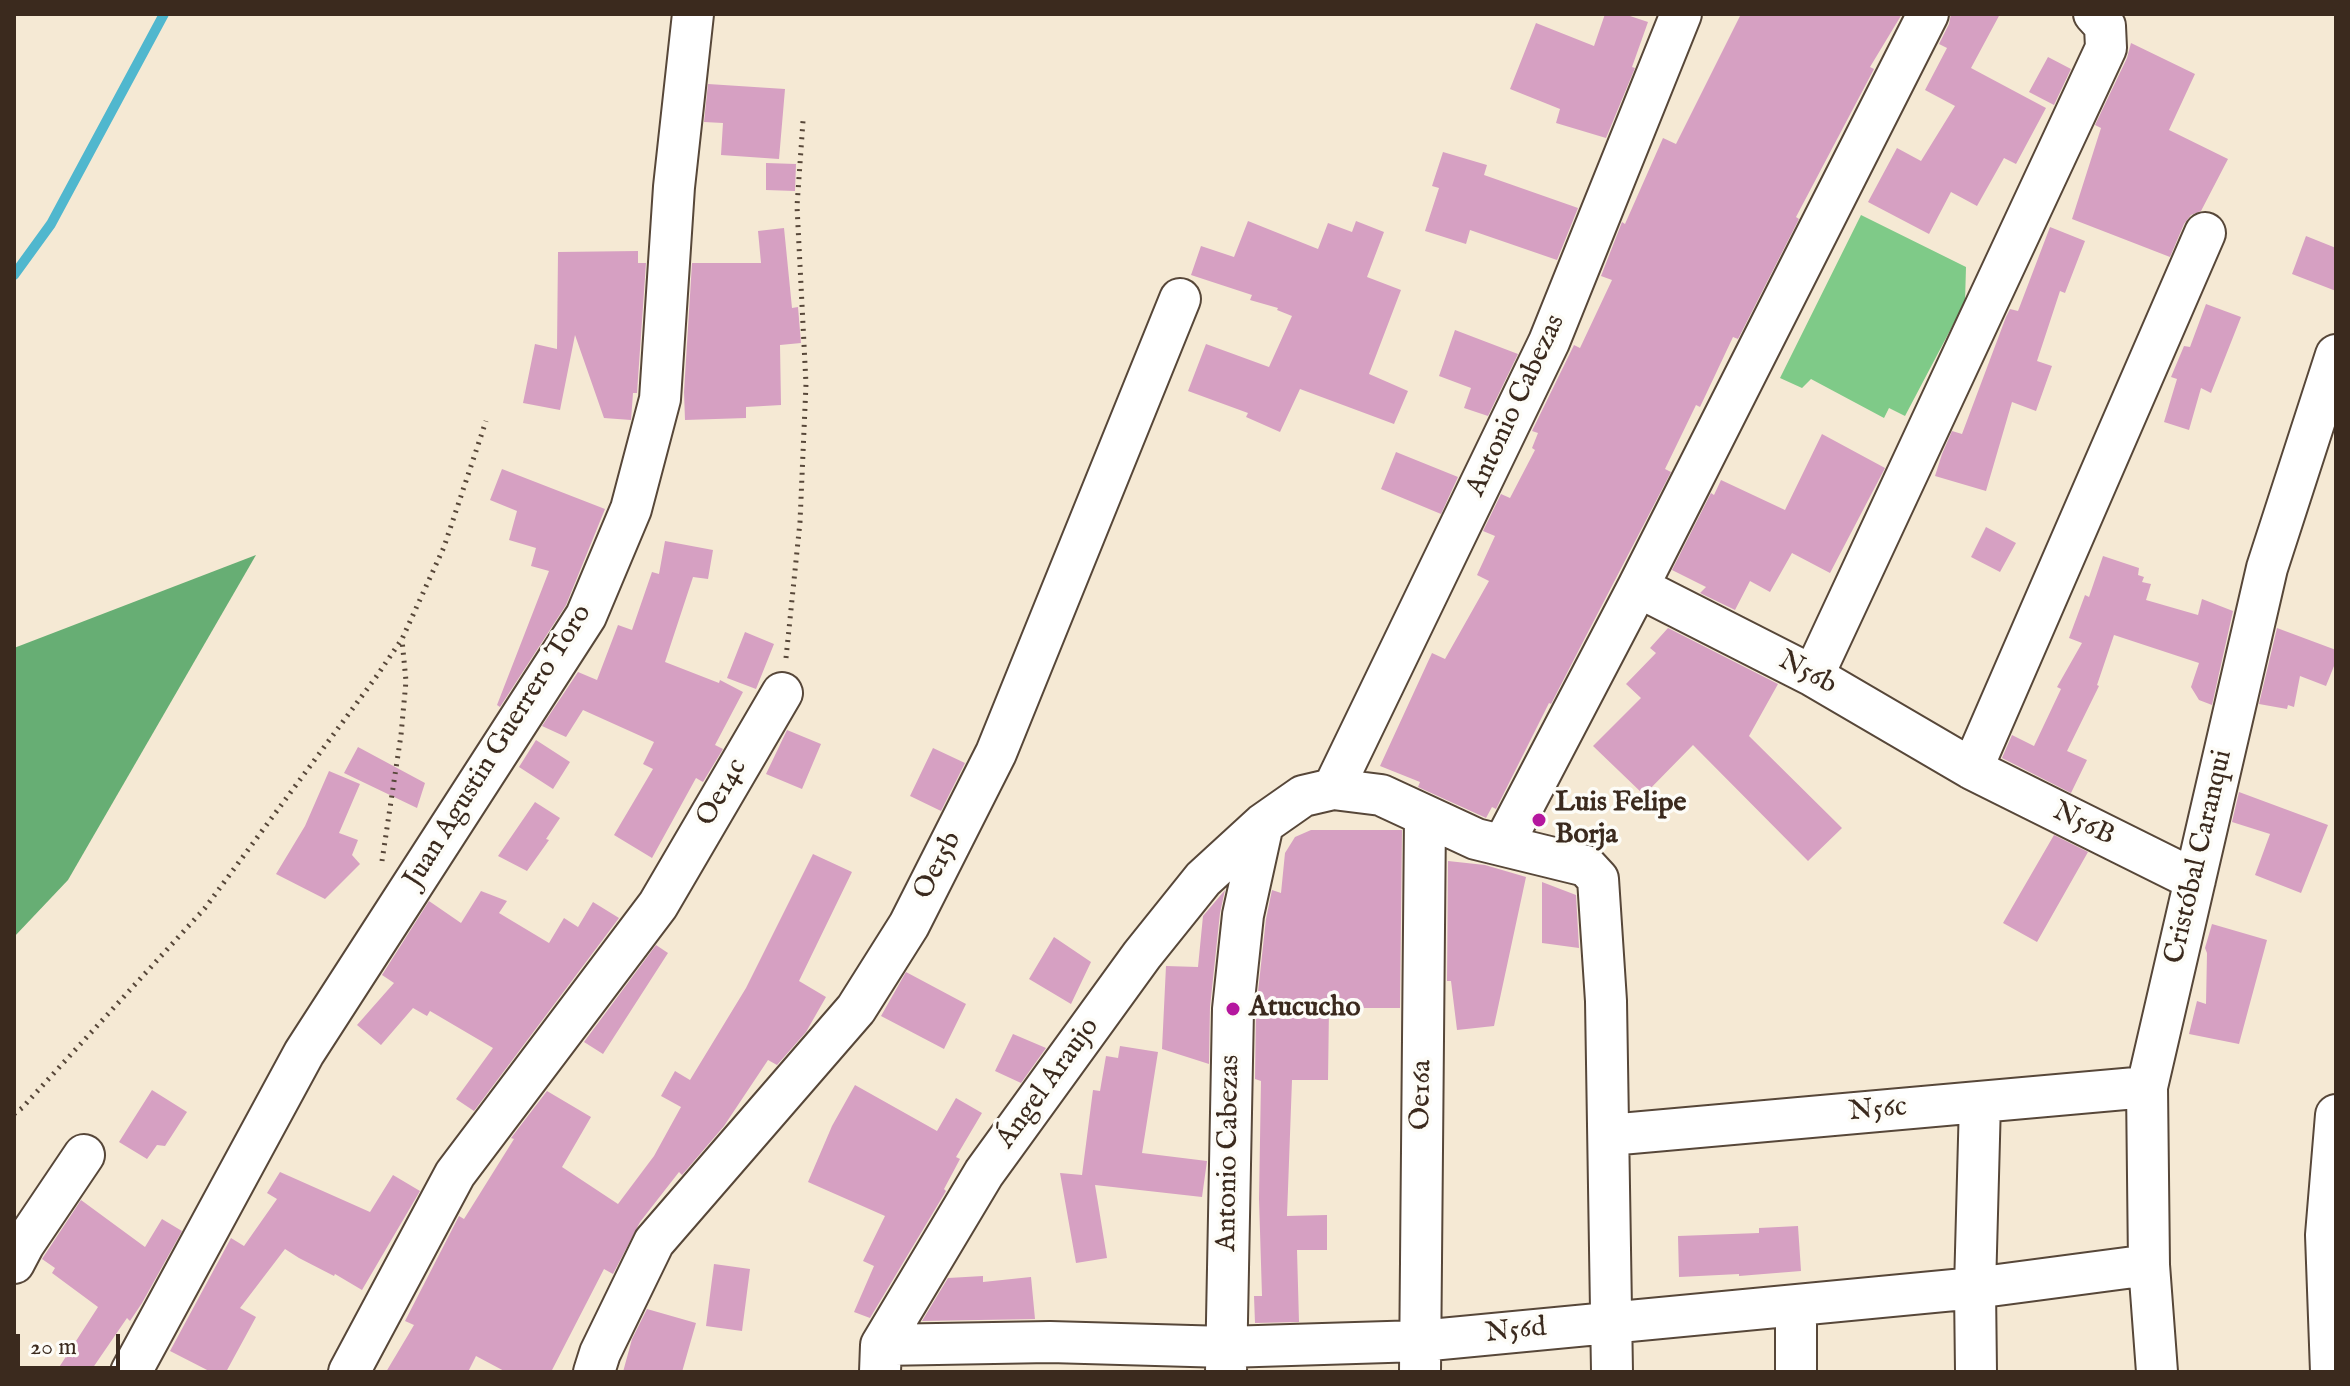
<!DOCTYPE html>
<html>
<head>
<meta charset="utf-8">
<style>
	body { margin:0 }
	#map { position:relative; width:2350px; height:1386px; overflow:hidden; background:#f5e9d4; font-family:"IM FELL English",serif }
	canvas { display:block }
	.frame { position:absolute; inset:0; border:16px solid #3b2a1e; pointer-events:none }
	.scale { position:absolute; left:16px; top:1334px; width:104px; height:36px; box-sizing:border-box; border:4px solid #3b2a1e; border-top:0; padding-left:10px; font-size:24px; line-height:28px; white-space:nowrap; color:#3b2a1e; -webkit-text-stroke:6px #fdfcf7; paint-order:stroke }
</style>
</head>
<body>
<div id="map">
<canvas width="2350" height="1386"></canvas>
<div class="frame"></div>
<div class="scale">20 m</div>
</div>
<script>
const g = document.querySelector('canvas').getContext('2d');
g.lineJoin = 'round';
function paint(path, color) {
  g.fillStyle = color;
  g.fill(path, 'evenodd');
}
function shape(rows) {
  const path = new Path2D();
  for (const r of rows) {
    path.moveTo(r[0], r[1]);
    for (let i = 2; i < r.length; i += 2) path.lineTo(r[i], r[i + 1]);
  }
  return path;
}
function trace(path, color, width, dash) {
  g.strokeStyle = color;
  g.lineWidth = width;
  g.lineCap = dash ? 'butt' : 'round';
  g.setLineDash(dash || []);
  g.stroke(path);
}
function drawText(font, color, halo, rows, align = 'center') {
  g.font = font + ' "IM FELL English",serif';
  g.lineWidth = 7;
  g.setLineDash([]);
  g.textBaseline = 'middle';
  g.strokeStyle = halo;
  g.fillStyle = color;
  for (const [text, x, y, turn = 0] of rows) {
    g.save();
    g.translate(x, y);
    g.rotate((+turn || 0) * Math.PI / 180);
    g.textAlign = isNaN(turn) ? turn : align;
    if (halo) g.strokeText(text, 0, 0);
    g.fillText(text, 0, 0);
    g.restore();
  }
}
paint(shape([
	[1861,215,1966,267,1965,302,1905,416,1889,408,1884,418,1811,379,1802,388,1780,378]
]), '#7fca88');
paint(shape([
	[256,555,68,880,14,937,14,648]
]), '#67ae74');
trace(shape([
	[14,275,51,224,164,14]
]), '#50b7ce', 10);
paint(shape([
	[1605,14,1624,14,1648,22,1632,67,1635,68,1606,138,1556,123,1560,109,1510,89,1536,23,1594,46],
	[1741,14,1902,14,1870,67,1874,69,1796,217,1799,219,1738,339,1733,337,1700,407,1696,405,1665,469,1671,472,1587,634,1551,704,1549,703,1496,809,1492,807,1486,818,1484,817,1418,787,1420,782,1380,766,1432,653,1445,659,1489,581,1477,575,1495,536,1483,531,1501,494,1510,498,1535,450,1532,448,1538,433,1532,431,1574,345,1580,348,1612,280,1601,276,1622,222,1625,224,1663,138,1676,144],
	[1951,14,2000,14,1971,68,2046,108,2016,164,2004,158,1977,206,1951,192,1929,234,1868,202,1897,148,1921,161,1955,106,1925,90,1947,48,1939,44,1949,24],
	[2131,43,2195,74,2169,130,2228,159,2201,211,2191,215,2184,224,2170,257,2072,219,2101,128,2095,125,2127,58],
	[2048,57,2071,69,2054,105,2029,92],
	[708,84,785,89,779,159,721,155,723,123,704,122],
	[1443,152,1487,165,1484,175,1578,208,1557,260,1470,230,1466,244,1425,231,1439,188,1432,186],
	[766,163,796,164,795,191,766,190],
	[1248,221,1318,249,1328,223,1352,232,1356,221,1384,232,1367,277,1401,290,1369,374,1408,391,1394,424,1300,389,1280,432,1246,417,1248,413,1188,391,1206,344,1269,367,1292,316,1277,310,1278,308,1250,300,1252,295,1191,275,1201,246,1234,257],
	[2050,227,2085,241,2065,293,2060,291,2037,361,2052,366,2036,411,2012,402,1986,491,1935,476,1942,454,1952,431,1962,434,2006,317,2010,309,2018,311],
	[784,228,792,308,798,307,801,343,780,345,781,405,746,407,746,418,685,420,684,392,692,263,761,263,758,231],
	[2306,236,2336,248,2336,291,2292,274],
	[638,251,638,263,646,263,637,393,633,393,631,420,604,418,575,335,560,410,523,403,535,344,557,349,558,252],
	[2206,304,2241,317,2211,393,2201,388,2189,430,2164,422,2177,379,2171,377,2184,346,2190,347],
	[1455,330,1518,354,1488,416,1464,408,1471,388,1439,376],
	[1822,434,1885,468,1830,573,1792,553,1770,592,1750,581,1735,610,1700,593,1706,587,1672,570,1711,493,1714,495,1721,480,1785,510],
	[1396,452,1458,477,1441,514,1381,489],
	[502,469,605,509,566,605,500,707,497,705,549,571,531,566,536,548,509,540,517,511,490,500],
	[1986,527,2016,543,2000,572,1971,557],
	[665,541,713,550,708,579,693,577,665,662,719,683,720,680,743,692,715,745,723,749,703,782,696,778,652,858,614,835,653,769,643,764,654,742,583,710,566,737,542,726,578,672,597,680,618,625,632,630,652,572,659,574],
	[2103,556,2139,568,2138,575,2144,577,2142,582,2151,584,2146,600,2198,615,2202,599,2233,611,2212,705,2199,700,2191,687,2199,663,2114,635,2097,685,2099,686,2067,751,2087,760,2071,793,2002,758,2012,735,2034,746,2061,689,2057,687,2082,643,2069,638,2085,595,2089,597],
	[1668,628,1778,684,1749,736,1842,828,1808,861,1693,745,1644,795,1593,746,1641,698,1626,684,1656,653,1650,648],
	[2277,628,2336,650,2336,661,2326,686,2300,676,2294,707,2288,705,2287,709,2259,704],
	[745,632,774,644,756,689,727,678],
	[787,730,821,744,802,789,766,774],
	[536,740,570,762,553,789,519,767],
	[358,747,425,783,417,808,344,773],
	[933,748,965,763,941,811,910,796],
	[329,771,360,784,339,833,358,840,352,855,360,864,325,899,276,874,305,826],
	[2239,792,2328,825,2301,893,2255,875,2270,834,2232,822],
	[535,802,560,818,546,839,549,840,527,871,498,856],
	[1311,830,1402,830,1400,1008,1329,1008,1328,1080,1292,1080,1287,1216,1327,1215,1327,1250,1297,1250,1299,1322,1255,1323,1254,1296,1262,1296,1259,1199,1261,1081,1255,1079,1256,1010,1266,919,1272,890,1281,893,1285,853,1295,837],
	[2054,835,2088,852,2037,942,2003,923],
	[813,854,852,872,799,981,826,997,806,1032,777,1065,768,1060,724,1126,682,1175,679,1172,640,1222,613,1274,604,1269,551,1372,506,1372,476,1356,468,1372,386,1372,414,1325,405,1321,459,1216,464,1219,514,1139,511,1138,547,1091,591,1117,562,1167,618,1204,654,1156,681,1107,661,1096,675,1071,690,1080,746,988],
	[1448,861,1485,865,1526,877,1494,1026,1457,1030,1451,981,1447,981],
	[1542,882,1576,895,1579,948,1542,943],
	[1225,890,1220,913,1210,1007,1209,1064,1162,1049,1166,966,1198,967,1203,916],
	[481,891,507,901,499,913,549,943,564,918,578,927,593,902,619,918,474,1111,456,1099,493,1048,430,1011,427,1016,413,1008,381,1045,357,1025,394,983,382,975,429,901,461,923],
	[2212,924,2267,940,2239,1044,2189,1034,2197,1001,2206,1004,2207,953,2205,948],
	[1054,937,1091,962,1071,1004,1029,979],
	[656,945,668,953,603,1054,584,1042],
	[906,972,966,1004,944,1049,881,1016],
	[1013,1034,1046,1048,1021,1083,995,1071],
	[1120,1046,1158,1052,1142,1153,1207,1161,1202,1197,1095,1185,1107,1258,1076,1263,1060,1173,1082,1175,1093,1090,1100,1091,1106,1056,1118,1058],
	[855,1085,937,1131,956,1098,982,1113,956,1157,960,1159,944,1189,946,1191,870,1318,854,1312,874,1266,863,1261,885,1216,808,1182,832,1126],
	[152,1090,187,1112,165,1146,157,1145,147,1159,119,1142],
	[280,1172,370,1212,393,1175,420,1191,362,1290,335,1274,334,1276,299,1258,285,1249,240,1308,256,1317,226,1372,211,1372,170,1351,231,1238,244,1246,277,1199,267,1193],
	[81,1200,145,1247,162,1219,182,1231,142,1303,130,1321,127,1318,90,1372,56,1372,98,1307,52,1273,55,1268,42,1259],
	[1798,1226,1801,1271,1739,1276,1739,1274,1679,1277,1678,1236,1759,1233,1759,1228],
	[714,1264,750,1269,742,1331,706,1326],
	[983,1276,983,1282,1031,1277,1035,1319,922,1321,948,1278],
	[647,1309,696,1323,682,1372,623,1372,632,1339]
]), '#d6a0c2');
const minor = shape([
	[1638,587,1813,676,1972,769,2195,880],
	[1813,676,2106,48,2105,26,2094,14],
	[1972,769,2205,233],
	[1333,789,1549,342,1681,14],
	[1503,845,1638,587,1928,14],
	[1609,1135,2147,1087],
	[14,1263,24,1244,84,1155],
	[1796,1307,1796,1372],
	[881,1345,1050,1342,1226,1347,1420,1341,1975,1288,2149,1265],
	[131,1372,304,1053,586,616,631,509,660,399,674,187,693,14],
	[349,1372,455,1174,658,905,782,693],
	[594,1372,600,1353,654,1242,856,1009,909,925,996,753,1180,299],
	[880,1372,881,1345,984,1173,1142,955,1203,879,1263,824,1303,796,1333,789,1381,795,1476,839,1586,866,1598,879,1606,1001,1612,1372],
	[1226,1372,1233,1009,1243,915,1263,824],
	[1420,1372,1425,817],
	[1976,1372,1975,1288,1980,1102],
	[2157,1372,2149,1265,2147,1087,2267,568,2336,355],
	[2331,1372,2326,1235,2336,1115]
]);
trace(minor, '#574739', 44);
trace(shape([
	[786,658,800,522,806,384,797,206,803,121],
	[382,861,401,735,406,681,402,640],
	[14,1114,22,1108,205,908,376,677,402,639,444,547,486,421]
]), '#574739', 5, [2, 6]);
trace(minor, '#fff', 40);
for (const [x, y, r, color] of [
	[1539,820,8,"#b5179e"],
	[1233,1009,8,"#b5179e"]
]) {
  const dot = new Path2D();
  dot.arc(x, y, r, 0, 2 * Math.PI);
  g.fillStyle = color;
  g.fill(dot);
  trace(dot, '#fdfcf7', 3);
}
drawText('28px', '#3b2a1e', '#fdfcf7', [
	["Antonio Cabezas",1517,406,-65],
	["N56b",1807,674,28],
	["Juan Agustin Guerrero Toro",499,747,-58],
	["Oe14c",723,793,-60],
	["N56B",2083,825,26],
	["Cristóbal Caranqui",2200,857,-77],
	["Oe15b",939,866,-63],
	["Ángel Araujo",1049,1084,-54],
	["Oe16a",1423,1095,-89],
	["N56c",1878,1111,-5],
	["Antonio Cabezas",1230,1153,-89],
	["N56d",1516,1332,-6]
]);
drawText('bold 28px', '#3b2a1e', '#fdfcf7', [
	["Luis Felipe",1555,804],
	["Borja",1555,836],
	["Atucucho",1249,1009]
], 'left');
</script>
</body>
</html>
